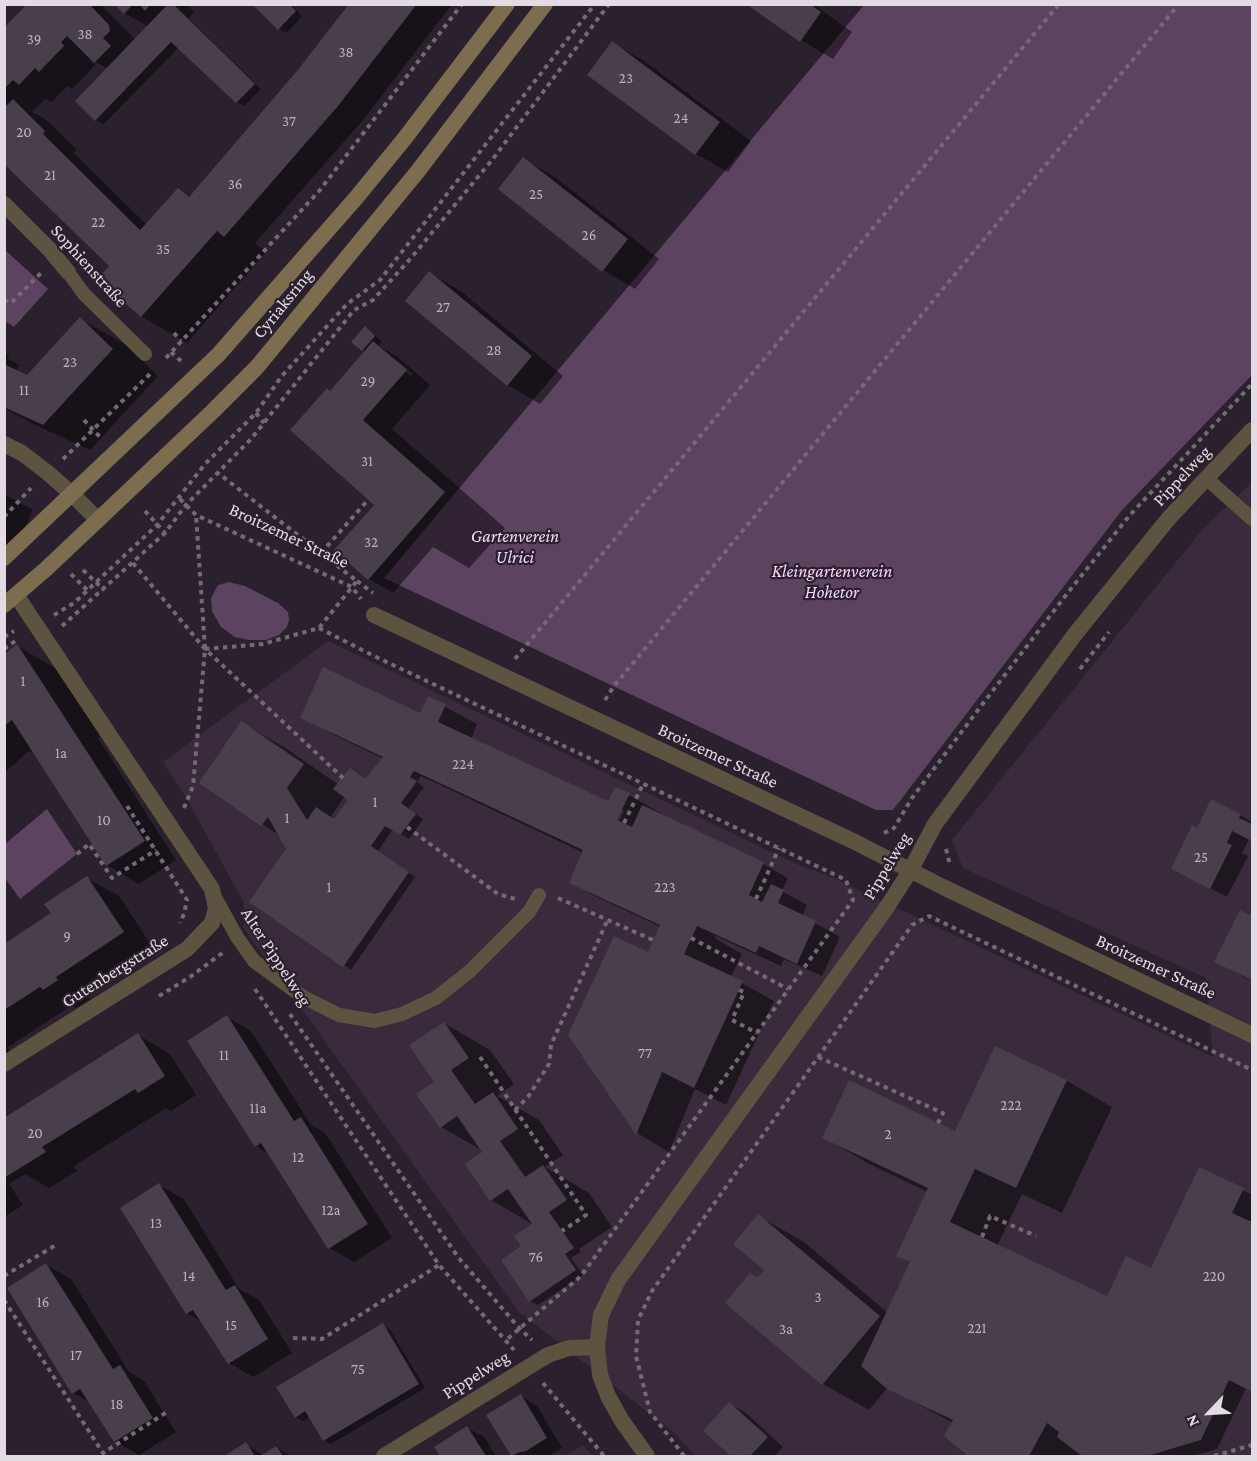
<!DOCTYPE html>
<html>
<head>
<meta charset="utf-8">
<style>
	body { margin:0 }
	#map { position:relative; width:1257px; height:1461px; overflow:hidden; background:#2b202d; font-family:"Crimson Pro",serif }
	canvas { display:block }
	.frame { position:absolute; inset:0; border:6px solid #e2dbe3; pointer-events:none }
	.north { position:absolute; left:1179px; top:1383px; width:60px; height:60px; -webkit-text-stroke:4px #2b202d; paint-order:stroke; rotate:245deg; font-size:16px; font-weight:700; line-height:24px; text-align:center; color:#e2dbe3 }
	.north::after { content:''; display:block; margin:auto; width:21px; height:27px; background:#e2dbe3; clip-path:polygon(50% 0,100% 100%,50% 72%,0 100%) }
</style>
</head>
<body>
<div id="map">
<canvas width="1257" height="1461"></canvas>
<div class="frame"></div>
<div class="north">N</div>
</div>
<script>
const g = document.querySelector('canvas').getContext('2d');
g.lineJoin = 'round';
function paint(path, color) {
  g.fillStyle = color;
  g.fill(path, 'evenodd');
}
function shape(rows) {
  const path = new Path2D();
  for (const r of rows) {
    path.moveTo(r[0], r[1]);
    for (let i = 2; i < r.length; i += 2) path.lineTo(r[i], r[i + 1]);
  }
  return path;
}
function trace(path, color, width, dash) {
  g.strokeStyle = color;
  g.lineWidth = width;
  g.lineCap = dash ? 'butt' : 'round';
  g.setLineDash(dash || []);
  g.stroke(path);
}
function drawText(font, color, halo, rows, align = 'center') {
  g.font = font + ' "Crimson Pro",serif';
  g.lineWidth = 4.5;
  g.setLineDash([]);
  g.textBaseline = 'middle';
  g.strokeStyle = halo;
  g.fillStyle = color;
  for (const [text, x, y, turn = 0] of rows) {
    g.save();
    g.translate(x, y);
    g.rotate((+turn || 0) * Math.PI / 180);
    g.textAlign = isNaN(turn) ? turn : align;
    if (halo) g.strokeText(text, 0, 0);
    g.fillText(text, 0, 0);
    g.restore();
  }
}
paint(shape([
	[1252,482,1252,1456,695,1456,676,1434,519,1312,243,927,244,903,187,799,163,762,328,641,803,867,825,874,1213,1057,1206,978,963,868,952,840,1202,530],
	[583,1445,593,1456,565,1456]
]), '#3a2b3c');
paint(shape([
	[864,5,1252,5,1252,375,1122,510,893,810,876,810,384,578],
	[5,250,48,289,14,327,5,321],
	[229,582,245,586,278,603,288,612,289,620,287,627,279,635,266,640,249,640,235,637,221,627,212,611,211,598,218,585],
	[47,809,77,854,20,899,5,878,5,844]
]), '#5c4360');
paint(shape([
	[30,4,100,4,136,40,149,27,124,13,116,4,186,4,194,12,188,18,261,89,244,106,236,102,179,47,104,124,96,120,77,101,108,69,91,59,95,65,72,89,67,86,52,102,45,99,32,112,45,119,77,150,74,153,147,225,178,190,191,198,298,72,351,4,452,4,363,120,255,243,266,252,187,343,141,316,111,266,4,162,4,30],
	[254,4,290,4,302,16,287,33,279,29],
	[749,4,813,4,852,32,833,59,801,40],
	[612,43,644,61,751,141,728,172,696,154,589,74],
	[523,159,555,177,659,259,635,289,603,270],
	[430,273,462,292,563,376,540,404,508,385,407,301],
	[80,319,126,345,158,376,90,450,31,423,4,408,4,352,9,355,7,358,19,365,16,371,28,376],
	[365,328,382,341,378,346,398,357,430,385,392,429,505,528,469,568,433,547,393,593,369,579,376,505,331,392,366,352,353,342],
	[393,357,413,374,411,376,393,361],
	[4,494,33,510,8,565,4,567],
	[17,646,62,672,104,734,98,738,176,860,139,884,107,865,36,754,29,751,4,773,4,657],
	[429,698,477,724,471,739,609,803,629,795,661,813,660,815,763,864,788,878,782,891,807,905,802,916,840,937,822,976,784,959,781,966,716,936,715,938,742,954,731,977,774,1001,726,1105,695,1089,669,1152,637,1133,570,1034,648,954,661,927,595,896,570,882,584,853,421,776,417,782,424,787,408,809,423,819,409,839,393,829,378,851,415,877,351,970,344,965,279,835,201,783,242,723,287,749,339,785,366,780,384,759,334,735,302,717,421,714],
	[345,796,351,800,334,821,330,818],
	[621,810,624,810,616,828,613,826],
	[1240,815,1252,822,1252,840,1249,839,1242,853,1248,856,1227,897,1189,877],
	[87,878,119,896,155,951,87,995,90,999,76,1008,72,1005,8,1047,10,1051,4,1055,4,945,53,914],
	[1240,912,1252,918,1252,981,1216,961],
	[227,1017,251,1031,311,1125,325,1133,392,1238,354,1262,329,1248,269,1154,256,1146],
	[444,1023,490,1050,514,1084,497,1096,539,1120,563,1155,545,1167,589,1193,612,1227,579,1249,581,1252,571,1258,583,1275,538,1305,530,1301,523,1247,534,1225,491,1200,485,1152,441,1127,436,1082],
	[138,1035,170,1054,196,1095,171,1111,166,1108,74,1166,77,1171,49,1188,25,1174,9,1184,23,1205,4,1217,4,1120],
	[996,1048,1067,1081,1112,1107,1062,1213,1022,1194,997,1246,1108,1298,1152,1270,1200,1169,1252,1195,1252,1392,1246,1388,1217,1449,1193,1456,970,1456,946,1436,953,1423,888,1387,869,1410,823,1384,758,1279,766,1269,758,1216,804,1242,888,1313,911,1263,898,1255,928,1192,869,1164,824,1137,956,1133],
	[159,1185,184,1199,239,1289,259,1300,292,1353,253,1377,229,1363,204,1323,187,1313],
	[46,1265,71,1279,129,1372,144,1381,176,1432,139,1455,115,1441,90,1402,73,1393],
	[383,1325,390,1330,425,1388,331,1444,324,1440,310,1417,303,1421,296,1417],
	[521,1396,537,1406,562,1448,548,1456,512,1455],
	[730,1404,746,1413,783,1447,775,1456,733,1456,705,1431],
	[467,1428,484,1437,496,1456,442,1456,436,1447],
	[246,1444,264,1456,276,1448,291,1456,227,1456]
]), '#0007');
paint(shape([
	[27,4,89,4,109,25,110,31,103,38,111,46,94,63,67,36,61,42,64,46,39,72,35,68,19,85,13,80,4,89,4,28],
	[114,4,133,4,124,14],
	[139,4,151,4,145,11],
	[168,4,173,4,255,84,236,103,171,42,95,121,75,101],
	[252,4,289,4,296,11,278,30],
	[349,4,417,4,338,106,224,237,217,231,141,317,97,279,109,266,4,164,4,103,7,105,13,99,45,131,43,134,140,230,178,188,189,197,297,71],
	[746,4,810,4,821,12,800,42],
	[612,41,720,122,695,155,587,75],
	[523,157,628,239,602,272,498,189],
	[429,271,532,356,507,386,405,301],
	[80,317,113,349,43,425,4,407,4,364,27,375],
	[365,326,375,336,362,351,351,342],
	[373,341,407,370,363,420,445,492,368,580,334,550,374,505,290,430,327,388,330,391],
	[17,644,145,841,106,866,12,720,4,726,4,655],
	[323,667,420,713,428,696,446,704,438,722,608,801,615,787,630,793,617,820,624,823,632,827,642,805,764,862,749,895,762,902,771,884,784,890,778,903,816,921,797,964,759,946,756,953,697,926,684,954,743,981,694,1088,662,1072,636,1135,568,1035,614,936,648,952,660,925,569,883,583,850,414,771,410,777,417,781,401,803,416,814,400,835,385,826,371,846,409,872,343,967,249,902,286,849,268,817,261,826,199,783,241,721,304,764,287,788,307,820,316,807,334,819,348,800,333,789,350,768,365,779,383,757,300,718],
	[1211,799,1241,814,1239,818,1252,824,1252,841,1232,831,1227,843,1232,845,1210,889,1171,869,1192,825,1197,828],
	[87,876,124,932,56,977,58,980,43,990,40,987,4,1010,4,944,51,913,44,904],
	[1240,910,1252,916,1252,980,1214,962],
	[227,1015,294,1121,301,1117,368,1224,328,1249,261,1143,255,1147,187,1041],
	[444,1022,469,1058,451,1070,475,1104,493,1092,518,1129,500,1141,525,1177,543,1165,567,1200,549,1212,574,1248,565,1254,576,1270,529,1302,501,1260,521,1246,514,1236,532,1224,508,1189,490,1201,465,1164,482,1152,457,1116,440,1128,416,1094,434,1082,409,1045],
	[138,1033,165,1076,138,1093,135,1089,42,1147,46,1152,4,1178,4,1118],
	[995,1046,1067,1080,1016,1188,975,1169,950,1222,1107,1296,1126,1256,1151,1268,1199,1167,1244,1188,1232,1213,1252,1222,1252,1392,1229,1380,1201,1440,1147,1456,1082,1456,1057,1437,1059,1432,1047,1423,1029,1456,968,1456,944,1436,953,1420,887,1389,861,1366,910,1262,896,1256,928,1188,822,1138,849,1080,955,1131],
	[159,1183,226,1290,235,1285,268,1339,228,1364,193,1310,186,1314,120,1208],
	[758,1214,880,1316,822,1385,725,1303,750,1273,757,1278,764,1270,733,1244],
	[46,1263,113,1369,120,1365,153,1418,114,1442,80,1389,72,1394,7,1288],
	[383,1323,419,1384,323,1441,305,1411,295,1418,276,1387],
	[521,1394,547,1438,526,1451,520,1452,511,1456,486,1415],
	[729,1402,768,1437,750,1456,731,1456,703,1431],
	[467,1426,486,1456,440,1456,434,1447],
	[246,1442,255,1456,224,1456],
	[276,1446,283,1456,260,1456]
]), '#493e4b');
trace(shape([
	[4,300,11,303,42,272],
	[174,333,181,341],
	[171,352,182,362],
	[166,358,320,190,462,4],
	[256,413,264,423],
	[84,420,101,438],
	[63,459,150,374],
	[180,499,196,515,352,587,361,599],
	[145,511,165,533],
	[4,517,31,488],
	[321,553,368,500],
	[133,563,205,649,343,778],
	[83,570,104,590],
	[71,574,87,590],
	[357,581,373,593],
	[54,615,74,603,157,525,205,464,256,413,281,377,347,304,380,280,595,4],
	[62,626,165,533,186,505,251,439,354,310,373,300,411,258,492,160,609,4],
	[319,628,374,656,846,880,853,900,581,1276,505,1341],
	[4,637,14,631],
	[4,649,18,639],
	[205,649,263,644,319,628,357,581,218,473],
	[515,659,1059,4],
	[1080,669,1109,632],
	[605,700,614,686,1179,4],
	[127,806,187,900,184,914,180,923],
	[184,808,193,786,205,649,196,515],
	[624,823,643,784],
	[407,827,498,894,515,899],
	[884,833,894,828,912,798,978,710,1066,595,1130,515,1252,384],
	[946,849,950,865],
	[77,854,89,844,112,878,156,850],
	[558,898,653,940],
	[756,899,779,848],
	[691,938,788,989],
	[255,989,439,1265,514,1350],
	[739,990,744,992,732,1020,757,1033],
	[159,996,190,977,225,951],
	[290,1014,458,1257,520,1329,532,1340],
	[480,1057,586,1215,562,1231],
	[818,1057,943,1113,938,1123],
	[515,1110,528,1097,549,1064,551,1045,608,919],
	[982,1237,990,1216,1036,1236],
	[4,1276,56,1245],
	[4,1300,103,1453,167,1412],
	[293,1338,322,1339,439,1265],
	[543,1383,604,1456],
	[684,1456,650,1412,636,1356,638,1320,652,1291,912,925,929,916,1252,1070],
	[1214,1456,1252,1445]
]), '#746a75', 4, [4.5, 4.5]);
trace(shape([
	[68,272,84,294,145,354],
	[1206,478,1252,519],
	[215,897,237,937,254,961,303,997,339,1015,375,1021,402,1014,436,998,470,971,529,912,539,895]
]), '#5d5341', 14);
trace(shape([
	[4,204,49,249,68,272],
	[4,444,22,453,48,473,73,495,98,520],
	[374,615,855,842,943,887,1252,1035],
	[4,1064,187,949,212,923,216,908,212,889,16,595],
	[384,1456,548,1355,569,1348,597,1347],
	[647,1456,622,1421,608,1396,600,1375,597,1347,601,1315,618,1280,887,907,910,871,935,824,1076,633,1169,518,1252,430]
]), '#5d5341', 16);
trace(shape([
	[4,558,218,355,356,198,405,138,507,4],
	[4,605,46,569,212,412,257,367,418,171,545,4]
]), '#7d6d4f', 16);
drawText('15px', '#bcb4bd', null, [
	["38",85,34],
	["39",34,39],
	["38",346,52],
	["23",626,78],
	["24",681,118],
	["37",289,121],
	["20",24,132],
	["21",50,175],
	["36",235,184],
	["25",536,194],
	["22",98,222],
	["26",589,235],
	["35",163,249],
	["27",443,307],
	["28",494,350],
	["23",70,362],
	["29",368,381],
	["11",24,390],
	["31",367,461],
	["32",371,542],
	["1",23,681],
	["1a",61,753],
	["224",463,764],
	["1",375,802],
	["1",287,818],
	["10",104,820],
	["25",1201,857],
	["1",329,887],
	["223",665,887],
	["9",67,936],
	["77",645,1053],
	["11",224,1055],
	["222",1011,1105],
	["11a",258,1108],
	["20",35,1133],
	["2",888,1134],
	["12",298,1157],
	["12a",331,1210],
	["13",156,1223],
	["76",536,1257],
	["14",189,1276],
	["220",1214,1276],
	["3",818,1297],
	["16",43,1302],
	["15",231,1325],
	["221",977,1328],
	["3a",786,1329],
	["17",76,1355],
	["75",358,1369],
	["18",117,1404]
]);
drawText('18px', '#e2dbe3', '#2b202d', [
	["Sophienstraße",89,266,48],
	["Cyriaksring",283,304,-51],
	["Pippelweg",1182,476,-47],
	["Broitzemer Straße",289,536,25],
	["Broitzemer Straße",718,756,25],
	["Pippelweg",887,866,-59],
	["Alter Pippelweg",276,957,57],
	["Broitzemer Straße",1156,967,25],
	["Gutenbergstraße",115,971,-32],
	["Pippelweg",476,1375,-32]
]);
drawText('italic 18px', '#f6d6fb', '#2b202d', [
	["Gartenverein",515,536],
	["Ulrici",515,557],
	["Kleingartenverein",832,571],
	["Hohetor",832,592]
]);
</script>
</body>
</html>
